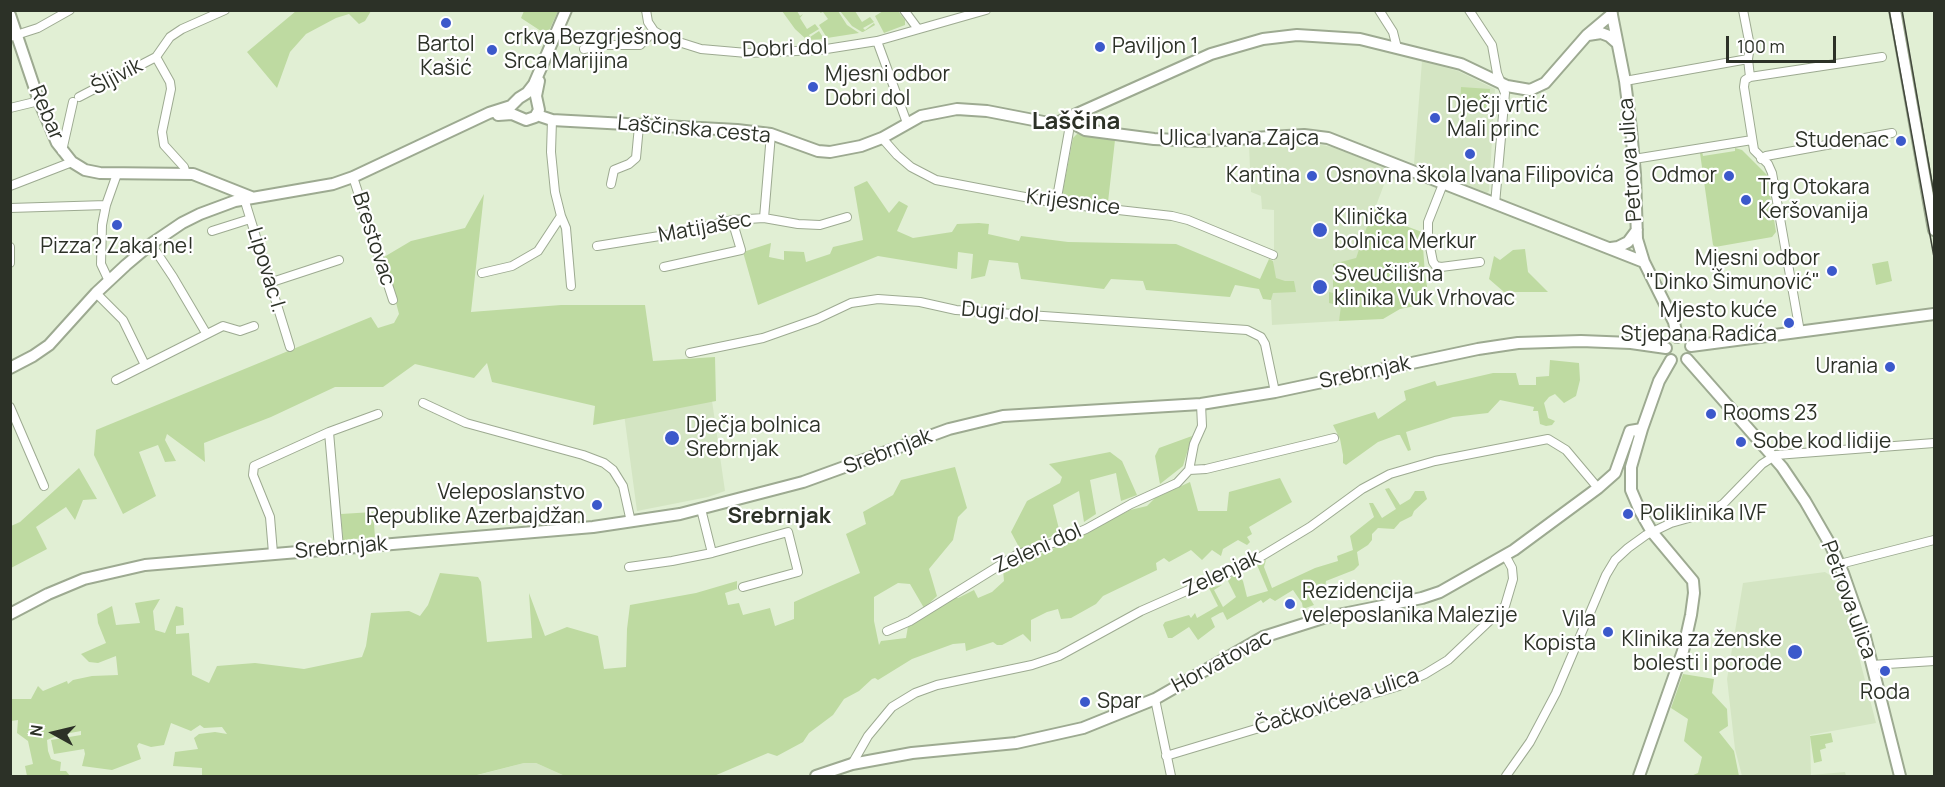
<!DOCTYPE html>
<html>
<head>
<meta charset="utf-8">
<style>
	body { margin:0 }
	#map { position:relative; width:1945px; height:787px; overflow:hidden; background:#e1efd4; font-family:Manrope,sans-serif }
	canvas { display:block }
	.frame { position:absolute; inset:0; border:12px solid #2c3127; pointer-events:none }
	.north { position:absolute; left:24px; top:703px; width:60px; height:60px; -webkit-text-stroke:4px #fff; paint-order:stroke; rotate:278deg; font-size:16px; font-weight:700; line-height:24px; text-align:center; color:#2c3127 }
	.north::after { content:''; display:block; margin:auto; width:21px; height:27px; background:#2c3127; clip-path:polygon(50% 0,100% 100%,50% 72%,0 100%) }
	.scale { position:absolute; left:1726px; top:36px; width:110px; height:27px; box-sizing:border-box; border:3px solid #2c3127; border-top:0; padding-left:8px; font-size:18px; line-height:21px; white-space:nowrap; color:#2c3127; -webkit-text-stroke:4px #fff; paint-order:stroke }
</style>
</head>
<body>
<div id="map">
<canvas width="1945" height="787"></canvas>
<div class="frame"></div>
<div class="north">N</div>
<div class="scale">100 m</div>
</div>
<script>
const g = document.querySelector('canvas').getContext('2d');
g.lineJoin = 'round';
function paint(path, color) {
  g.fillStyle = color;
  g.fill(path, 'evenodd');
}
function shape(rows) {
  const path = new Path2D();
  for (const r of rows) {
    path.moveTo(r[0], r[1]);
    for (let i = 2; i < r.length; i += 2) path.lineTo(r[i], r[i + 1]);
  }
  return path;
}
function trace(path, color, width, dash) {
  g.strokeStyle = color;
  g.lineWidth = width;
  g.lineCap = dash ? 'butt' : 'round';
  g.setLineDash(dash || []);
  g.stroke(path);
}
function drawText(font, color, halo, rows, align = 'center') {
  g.font = font + ' Manrope,sans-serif';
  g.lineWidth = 4.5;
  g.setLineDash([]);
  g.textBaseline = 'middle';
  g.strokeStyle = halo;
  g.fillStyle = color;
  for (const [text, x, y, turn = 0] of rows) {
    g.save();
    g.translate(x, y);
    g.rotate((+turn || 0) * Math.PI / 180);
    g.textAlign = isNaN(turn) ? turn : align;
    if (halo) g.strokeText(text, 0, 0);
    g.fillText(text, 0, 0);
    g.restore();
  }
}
paint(shape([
	[1422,61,1458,71,1495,89,1489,191,1487,193,1414,164],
	[1296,140,1332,147,1390,169,1356,258,1339,321,1272,325,1271,300,1274,252,1274,210,1262,209,1261,196,1251,192,1249,144],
	[707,366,725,491,708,497,637,511,620,384],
	[1825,572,1833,577,1849,618,1876,723,1810,735,1811,775,1845,772,1846,776,1742,776,1735,749,1727,679,1743,583],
	[524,763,536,763,565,776,474,776]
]), '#d4e5c3');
paint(shape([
	[296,11,371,11,365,21,359,24,349,14,336,18,306,34,290,52,277,88,247,52],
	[524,11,558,11,547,35,521,18],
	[782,11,797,11,800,16,803,14,800,18,807,29,815,24,819,29,809,35,810,37,819,31,824,39,807,40,795,29],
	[821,11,838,11,847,25,859,33,827,38,819,25,828,19,823,12,820,13],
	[840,11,855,11,862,22,870,17,874,22,863,28,865,30,874,23,875,25,863,32,862,32,852,26],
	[883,11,898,11,905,20,905,25,884,33,875,16],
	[1461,87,1490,89,1488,111,1460,109],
	[1077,134,1115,140,1108,202,1062,196,1073,138],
	[1735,148,1742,150,1767,175,1776,232,1772,237,1715,247,1713,245,1700,153,1702,151,1703,156,1735,151],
	[867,181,889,213,899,201,908,206,897,231,913,238,952,232,957,224,979,223,989,224,988,234,1019,241,1021,236,1068,242,1176,244,1260,279,1269,259,1273,261,1276,278,1285,281,1294,281,1296,292,1273,293,1271,300,1263,299,1259,289,1235,285,1230,297,1146,290,1143,281,1111,279,1104,289,1021,279,1018,263,989,260,985,276,971,279,973,254,958,252,957,269,878,256,758,305,743,252,771,243,769,257,784,260,784,251,804,252,806,262,830,254,833,247,863,240,854,187],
	[484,194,471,312,561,305,645,305,653,361,715,357,716,401,593,425,595,406,492,382,487,363,474,378,415,364,383,387,335,387,271,417,204,443,205,462,167,434,165,440,176,461,165,462,158,445,139,452,156,496,123,514,94,455,96,430,371,317,378,328,394,323,399,314,384,257,411,241,465,228],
	[1373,209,1407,215,1403,225,1422,232,1425,275,1430,303,1400,309,1383,319,1339,321,1341,306,1329,303,1329,292,1333,293,1333,264,1356,258],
	[1525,249,1528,272,1548,292,1504,292,1489,279,1494,256,1500,260,1513,250],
	[1888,261,1892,281,1876,285,1872,264],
	[1550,360,1579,363,1580,380,1576,396,1564,403,1555,394,1549,397,1544,403,1548,418,1555,421,1552,425,1546,426,1540,424,1538,411,1533,411,1534,407,1500,400,1488,413,1453,417,1406,432,1411,450,1408,451,1400,435,1397,435,1378,442,1346,465,1343,463,1343,455,1340,439,1333,425,1375,412,1378,419,1406,400,1404,391,1435,381,1437,386,1493,373,1516,373,1519,385,1536,385,1536,377,1549,376],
	[1192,436,1183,466,1160,484,1155,456,1159,448],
	[1110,452,1122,461,1137,495,1121,501,1116,473,1090,480,1096,514,1084,522,1079,491,1053,505,1060,533,1020,549,1011,532,1027,501,1060,483,1062,477,1049,464],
	[955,467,967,508,958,517,953,540,929,569,937,596,924,608,910,584,898,583,874,597,874,621,879,645,881,641,906,638,908,626,953,597,958,598,974,590,978,598,992,592,1004,581,1003,570,1010,564,1049,551,1130,510,1147,506,1155,498,1190,482,1198,511,1227,511,1229,492,1280,478,1292,502,1249,527,1252,534,1247,537,1250,542,1247,545,1238,540,1223,549,1221,556,1212,550,1202,560,1191,550,1169,562,1164,558,1156,563,1157,570,1103,596,1096,604,1071,618,1061,619,1058,609,1047,612,1031,620,1031,642,1023,634,1002,645,997,645,993,642,966,651,965,643,953,644,912,659,878,680,875,678,872,679,859,691,844,699,833,715,809,733,803,742,777,756,768,753,714,776,565,776,536,763,524,763,473,776,202,776,202,768,173,766,175,752,198,749,194,738,199,734,215,732,227,734,222,727,204,728,200,725,191,731,171,723,164,745,151,747,139,743,137,746,141,759,112,770,82,766,85,754,84,749,54,754,51,740,81,735,81,731,59,735,47,740,48,751,51,759,61,762,60,771,66,771,70,776,27,776,25,766,33,764,28,741,17,733,18,720,11,721,10,699,31,699,38,686,43,691,67,681,68,684,73,680,92,676,118,675,116,656,98,663,89,662,81,654,106,643,98,623,97,614,112,606,116,625,140,623,135,603,160,599,153,611,155,630,165,633,176,606,183,608,184,625,176,626,176,634,189,633,192,675,209,683,217,666,255,663,304,669,362,657,366,646,371,613,409,611,420,616,428,605,440,573,478,577,481,582,487,642,532,638,529,593,545,636,567,627,598,636,604,669,626,667,627,629,630,605,696,593,737,581,737,589,725,593,728,605,739,603,743,615,770,608,775,626,794,619,794,602,860,573,846,534,866,524,863,512,893,495,901,480],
	[79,468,97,499,83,500,75,520,66,507,36,527,47,549,11,568,11,526,20,522],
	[1389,488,1400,505,1410,499,1415,491,1424,491,1427,499,1414,511,1412,516,1400,522,1394,529,1378,528,1372,534,1372,540,1368,545,1357,552,1359,565,1354,570,1326,581,1325,588,1321,585,1306,592,1314,605,1303,609,1302,603,1293,590,1275,601,1270,598,1263,603,1261,600,1227,620,1223,612,1220,613,1211,618,1215,627,1198,640,1189,627,1172,638,1168,638,1163,625,1165,622,1189,615,1191,618,1195,613,1197,618,1218,606,1209,588,1222,585,1214,590,1223,607,1236,597,1228,581,1235,573,1238,573,1243,581,1247,597,1268,591,1257,565,1266,560,1264,567,1272,588,1315,568,1338,561,1337,556,1353,550,1350,536,1374,517,1369,503,1373,503,1382,518,1396,509,1385,489],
	[373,512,375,537,343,540,341,514],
	[1683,674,1714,679,1712,693,1727,709,1728,726,1719,732,1734,751,1739,776,1691,776,1698,773,1702,757,1684,741,1688,719,1671,708],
	[1831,733,1833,742,1825,744,1826,748,1820,750,1822,761,1814,763,1810,736]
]), '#bedaa1');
const street = shape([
	[646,10,648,22,654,31,666,38,701,49,747,53,820,50,877,41,986,10],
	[904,10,918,29],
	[1379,10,1393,32,1397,48],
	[1469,10,1492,45,1497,73,1505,93,1495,204],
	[1743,10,1750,46,1748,59,1750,77],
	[10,37,38,28,70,10],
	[877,41,907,123],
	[584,49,605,45,640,45,654,31],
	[156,57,170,82,171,89,162,132,164,145,184,167,186,174],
	[1750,77,1745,80,1744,87,1754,150,1768,164,1772,173,1800,332],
	[1750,77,1882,57],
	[1625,81,1748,59],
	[79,97,156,57,170,37,182,29,225,10],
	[10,108,39,101],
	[882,138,897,155,911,167,936,180,1056,203,1172,216,1188,220,1273,255],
	[62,151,73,102],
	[1634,159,1752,140],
	[1761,159,1766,156,1892,133],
	[353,177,393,300],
	[611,184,614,170,629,164,636,158,639,126],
	[1443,184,1428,222,1428,237,1433,262,1436,266,1441,267,1480,262],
	[10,186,72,162],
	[243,195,290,347],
	[1056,203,1069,131,1067,120],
	[10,208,106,205],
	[561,216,566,228,571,286],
	[764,218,771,134],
	[212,231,250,219],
	[151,244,173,277,206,333],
	[597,246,672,234,732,220,764,218,798,224,820,225,847,217],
	[10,247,10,263],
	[664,267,741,250,732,220],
	[482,273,512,266,538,251,561,216,555,192,551,152,552,120],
	[109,281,101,264,102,225,106,205,117,174],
	[269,283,339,260],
	[96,293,123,320,145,365],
	[690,353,763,338,817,319,851,303,878,299,920,302,956,310,1247,330,1261,337,1265,344,1275,392],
	[116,380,223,326,240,331,254,326],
	[423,403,466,423,583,455,604,463,613,470,623,486,631,522],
	[10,407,44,486],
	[329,432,339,548],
	[1189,470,1206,469,1334,438],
	[701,509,712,553,788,532,798,572,743,587],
	[273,553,270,517,253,475,254,466,329,432,378,414],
	[1840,564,1934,540],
	[629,567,672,561,712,553],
	[887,631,910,621,1018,554,1053,543,1086,529,1131,504,1177,483,1189,470,1194,444,1202,426,1201,404],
	[1872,665,1934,661],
	[1155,699,1171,776],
	[1166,756,1399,686,1425,674,1448,660,1505,606,1513,579,1512,568,1505,555],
	[852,764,868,736,892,707,915,693,937,685,1032,665,1059,656,1141,611,1252,562,1310,527,1362,489,1390,474,1435,461,1548,439,1566,450,1598,488],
	[1506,776,1530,742,1556,693,1606,575,1615,560,1628,548,1646,535,1671,523,1710,512,1723,504,1762,464,1776,455,1934,443]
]);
const secondary = shape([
	[1611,10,1625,81,1631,129,1635,174,1637,239,1644,262,1674,322,1677,337],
	[1895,10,1934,230],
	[10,15,39,101,57,143,72,162,85,170,100,173,193,174,251,197],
	[1588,35,1601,33,1609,36,1617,43],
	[498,115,512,114,526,120,535,117,539,110,536,96,539,81],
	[537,115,552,120,737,130,771,134,818,151,830,152,861,146,882,138,921,116,957,109,987,111,1049,123,1059,122,1211,54,1263,39,1297,35,1360,39,1461,64,1507,86,1530,90,1545,83,1587,35,1612,14],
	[1067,120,1085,130,1154,139,1203,141,1304,135,1328,138,1644,262],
	[1611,248,1618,247,1628,242,1637,230],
	[1691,346,1934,314],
	[1687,359,1782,467,1805,501,1831,546,1843,573,1864,633,1900,776],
	[10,368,33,356,49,345,96,293,126,265,151,244,182,223,200,214,235,201,333,184,353,177,489,113,511,106,519,98,527,93,534,84,566,10],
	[10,614,48,594,84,579,145,565,593,527,680,514,803,482,949,429,1003,416,1201,404,1275,392,1478,349,1518,343,1581,341,1631,343,1666,348],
	[816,776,852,764,912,753,1016,743,1083,728,1155,699,1263,637,1323,618,1422,598,1440,592,1514,550,1598,488,1615,473,1630,431,1642,429],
	[1639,776,1683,651,1691,615,1694,593,1693,581,1652,532,1640,511,1631,490,1631,467,1642,429,1659,381,1671,360]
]);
trace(street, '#9daa91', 10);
trace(secondary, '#9daa91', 14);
trace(street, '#fff', 8);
trace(secondary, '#fff', 10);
trace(shape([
	[1889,10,1934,257],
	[1902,10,1934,194]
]), '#42483c', 1.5);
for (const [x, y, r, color] of [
	[446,23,6,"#3c59cb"],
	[1100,47,6,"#3c59cb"],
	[492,50,6,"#3c59cb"],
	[813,87,6,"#3c59cb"],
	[1435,118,6,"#3c59cb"],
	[1901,141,6,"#3c59cb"],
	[1470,154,6,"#3c59cb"],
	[1312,176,6,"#3c59cb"],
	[1729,176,6,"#3c59cb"],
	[1746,200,6,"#3c59cb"],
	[117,225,6,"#3c59cb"],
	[1320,230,8,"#3c59cb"],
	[1832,271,6,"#3c59cb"],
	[1320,287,8,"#3c59cb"],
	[1789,323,6,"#3c59cb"],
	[1890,367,6,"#3c59cb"],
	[1711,414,6,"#3c59cb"],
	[672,438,8,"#3c59cb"],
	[1741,442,6,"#3c59cb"],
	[597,505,6,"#3c59cb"],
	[1628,514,6,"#3c59cb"],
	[1290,604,6,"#3c59cb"],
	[1608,632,6,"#3c59cb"],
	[1795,652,8,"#3c59cb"],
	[1885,671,6,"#3c59cb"],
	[1085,702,6,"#3c59cb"]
]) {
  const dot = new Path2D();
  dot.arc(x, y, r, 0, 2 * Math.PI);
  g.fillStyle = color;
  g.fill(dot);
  trace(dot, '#fff', 2);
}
drawText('21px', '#2c3127', '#fff', [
	["crkva Bezgrješnog",504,38],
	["Srca Marijina",504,62],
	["Bartol",446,45,"center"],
	["Kašić",446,69,"center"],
	["Paviljon 1",1112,47],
	["Mjesni odbor",825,75],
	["Dobri dol",825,99],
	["Dječji vrtić",1447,106],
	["Mali princ",1447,130],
	["Studenac",1889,141,"right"],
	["Kantina",1300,176,"right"],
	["Osnovna škola Ivana Filipovića",1470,176,"center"],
	["Odmor",1717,176,"right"],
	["Trg Otokara",1758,188],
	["Keršovanija",1758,212],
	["Klinička",1334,218],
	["bolnica Merkur",1334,242],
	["Pizza? Zakaj ne!",117,247,"center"],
	["Mjesni odbor",1820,259,"right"],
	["\"Dinko Šimunović\"",1820,283,"right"],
	["Sveučilišna",1334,275],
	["klinika Vuk Vrhovac",1334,299],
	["Mjesto kuće",1777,311,"right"],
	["Stjepana Radića",1777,335,"right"],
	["Urania",1878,367,"right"],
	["Rooms 23",1723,414],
	["Dječja bolnica",686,426],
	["Srebrnjak",686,450],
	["Sobe kod lidije",1753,442],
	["Veleposlanstvo",585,493,"right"],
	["Republike Azerbajdžan",585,517,"right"],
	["Poliklinika IVF",1640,514],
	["Rezidencija",1302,592],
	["veleposlanika Malezije",1302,616],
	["Vila",1596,620,"right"],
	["Kopista",1596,644,"right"],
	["Klinika za ženske",1782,640,"right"],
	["bolesti i porode",1782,664,"right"],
	["Roda",1885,693,"center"],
	["Spar",1097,702]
], 'left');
drawText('21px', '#2c3127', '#fff', [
	["Dobri dol",785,49,-2],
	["Šljivik",117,77,-28],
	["Rebar",46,113,67],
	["Laščinska cesta",694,130,5],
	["Ulica Ivana Zajca",1239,139],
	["Petrova ulica",1631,160,-94],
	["Krijesnice",1073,203,7],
	["Matijašec",705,228,-10],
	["Brestovac",373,239,72],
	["Lipovac I.",266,270,73],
	["Dugi dol",1000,313,5],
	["Srebrnjak",1365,373,-12],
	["Srebrnjak",888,452,-21],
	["Srebrnjak",341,548,-5],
	["Zeleni dol",1038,549,-24],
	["Zelenjak",1222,574,-25],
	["Petrova ulica",1848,600,70],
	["Horvatovac",1222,662,-28],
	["Čačkovićeva ulica",1337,702,-18]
]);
drawText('bold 22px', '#2c3127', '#fff', [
	["Srebrnjak",779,517]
]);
drawText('bold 24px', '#2c3127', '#fff', [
	["Laščina",1076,122]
]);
</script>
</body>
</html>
